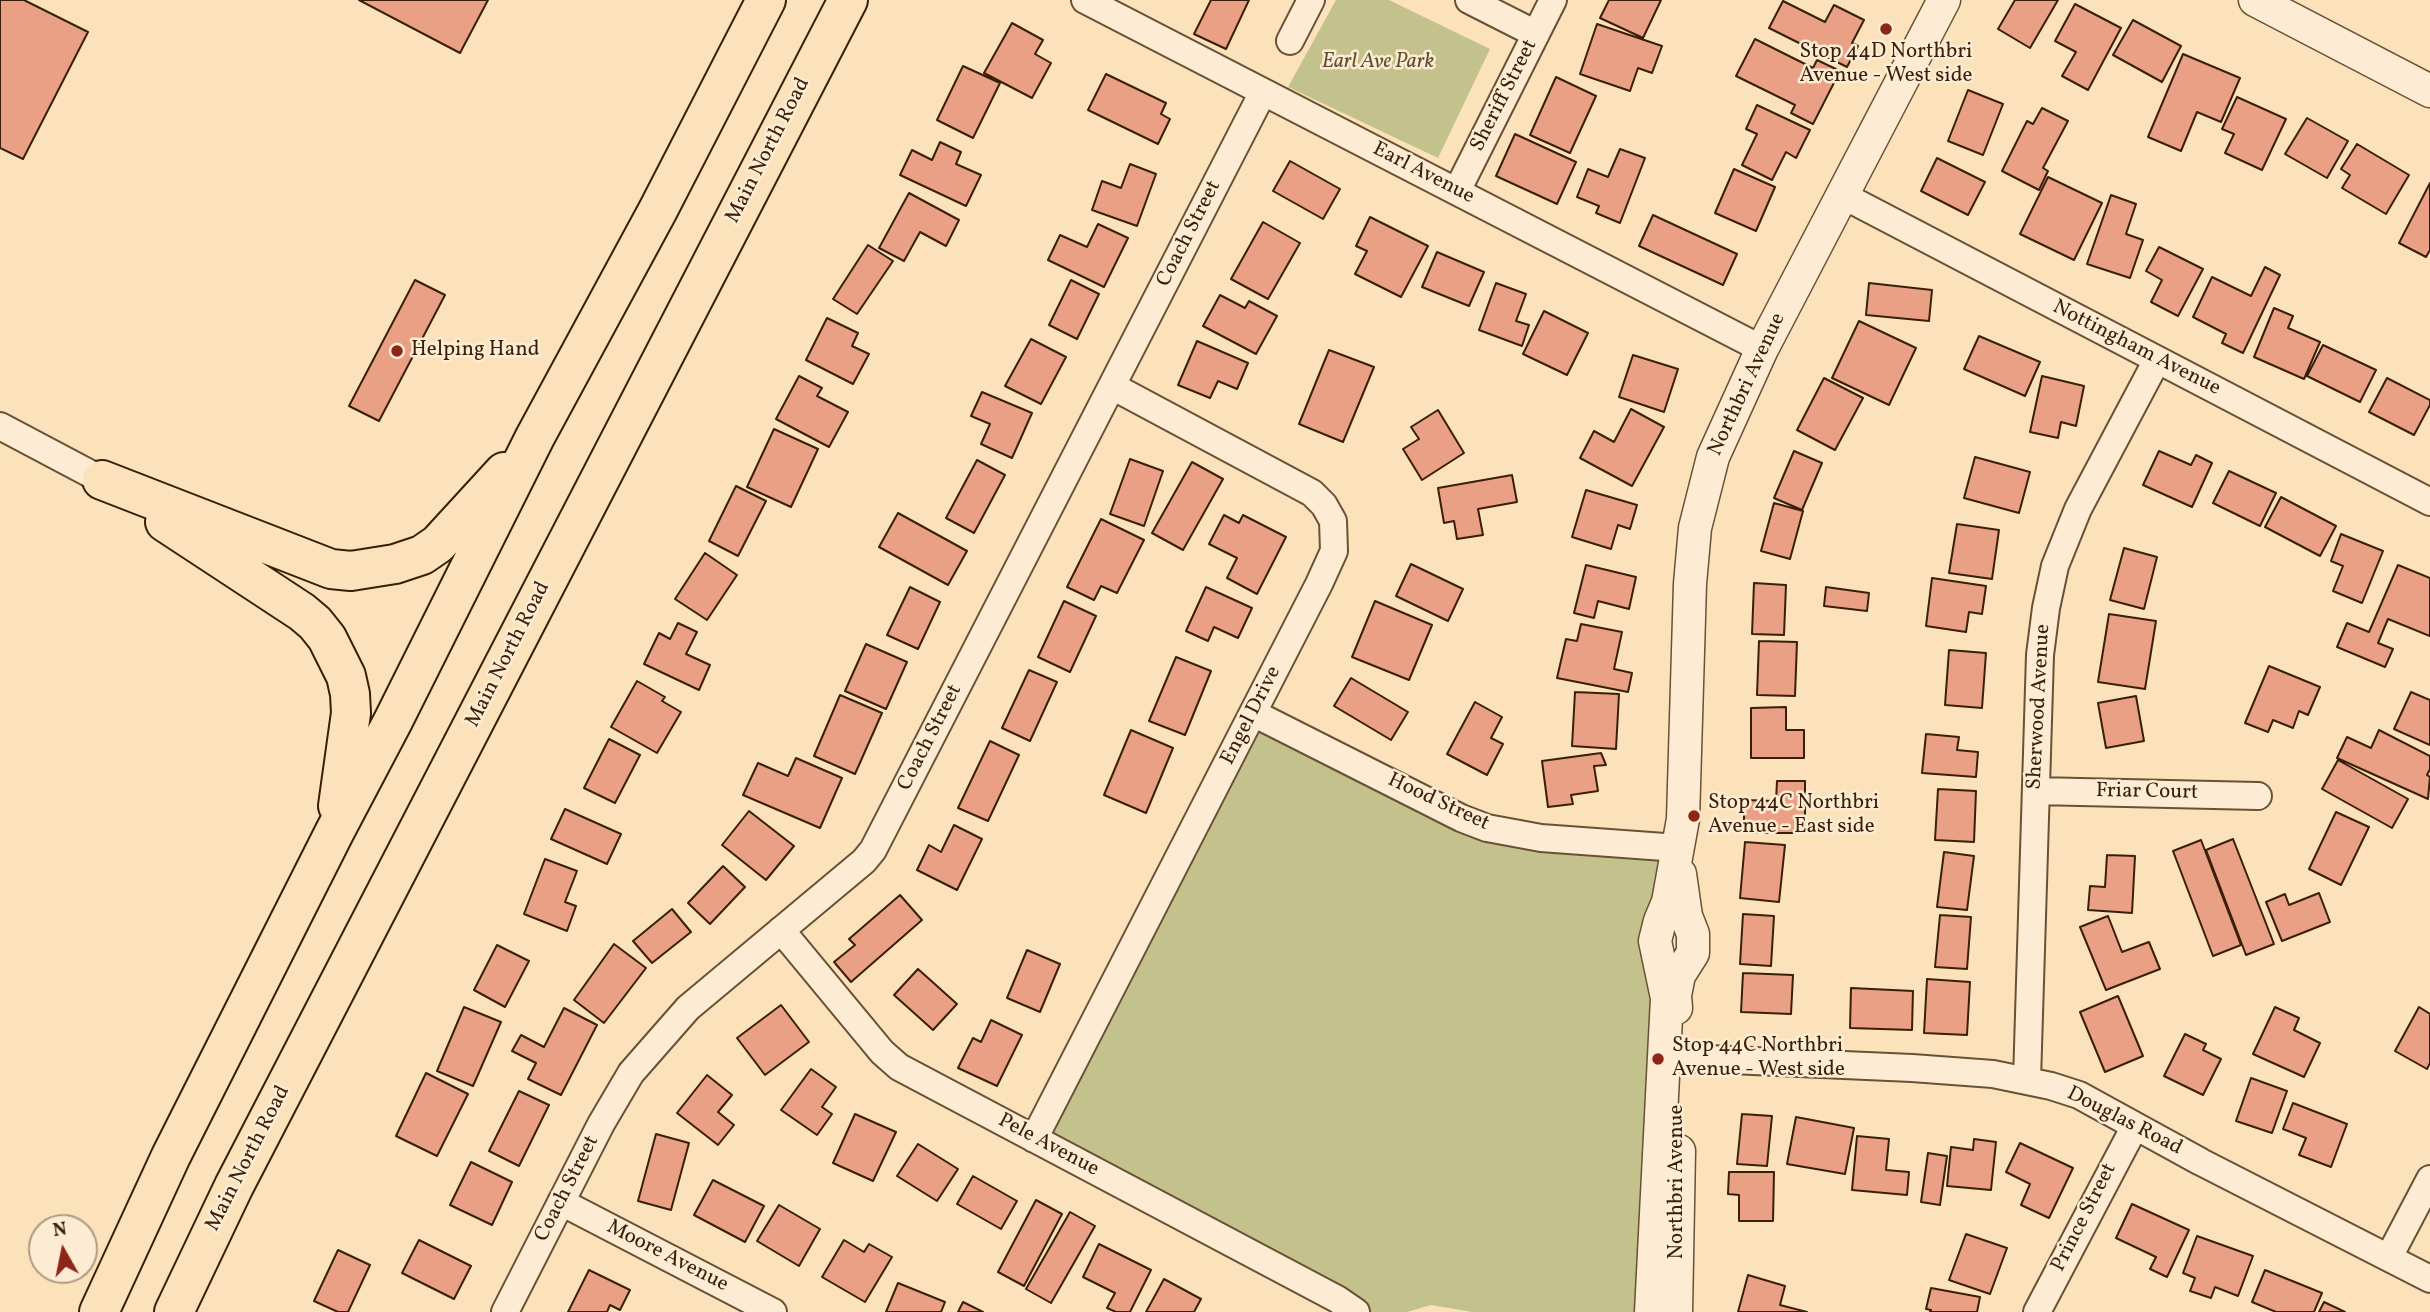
<!DOCTYPE html>
<html>
<head>
<meta charset="utf-8">
<style>
	body { margin:0 }
	#map { position:relative; width:2430px; height:1312px; overflow:hidden; background:#fce2bb; font-family:Vollkorn,serif }
	canvas { display:block }
	.north { position:absolute; left:28px; top:1214px; width:70px; height:70px; box-sizing:border-box; background:#fdecd3; border:2px solid #af9a81; border-radius:50%; rotate:351deg; font-size:19px; font-weight:700; line-height:28px; text-align:center; color:#391f07 }
	.north::after { content:''; display:block; margin:auto; width:24px; height:32px; background:#8f2418; clip-path:polygon(50% 0,100% 100%,50% 72%,0 100%) }
</style>
</head>
<body>
<div id="map">
<canvas width="2430" height="1312"></canvas>
<div class="north">N</div>
</div>
<script>
const g = document.querySelector('canvas').getContext('2d');
g.lineJoin = 'round';
function paint(path, color) {
  g.fillStyle = color;
  g.fill(path, 'evenodd');
}
function shape(rows) {
  const path = new Path2D();
  for (const r of rows) {
    path.moveTo(r[0], r[1]);
    for (let i = 2; i < r.length; i += 2) path.lineTo(r[i], r[i + 1]);
  }
  return path;
}
function trace(path, color, width, dash) {
  g.strokeStyle = color;
  g.lineWidth = width;
  g.lineCap = dash ? 'butt' : 'round';
  g.setLineDash(dash || []);
  g.stroke(path);
}
function drawText(font, color, halo, rows, align = 'center') {
  g.font = font + ' Vollkorn,serif';
  g.lineWidth = 5;
  g.setLineDash([]);
  g.textBaseline = 'middle';
  g.strokeStyle = halo;
  g.fillStyle = color;
  for (const [text, x, y, turn = 0] of rows) {
    g.save();
    g.translate(x, y);
    g.rotate((+turn || 0) * Math.PI / 180);
    g.textAlign = isNaN(turn) ? turn : align;
    if (halo) g.strokeText(text, 0, 0);
    g.fillText(text, 0, 0);
    g.restore();
  }
}
paint(shape([
	[1336,0,1389,0,1490,49,1438,158,1288,87],
	[1253,713,1461,818,1678,848,1668,902,1651,1312,1472,1312,1431,1305,1407,1312,1356,1312,1034,1139]
]), '#c3c28d');
const building = shape([
	[0,0,24,0,88,32,23,159,0,148,0,0],
	[359,0,488,0,460,53,359,0],
	[1211,0,1249,0,1226,49,1194,34,1211,0],
	[1609,0,1661,0,1643,38,1600,18,1609,0],
	[2015,0,2058,0,2030,48,1998,29,2015,0],
	[1783,1,1825,22,1834,5,1864,20,1852,43,1858,46,1847,67,1769,28,1783,1],
	[2075,4,2121,28,2088,90,2062,76,2076,52,2055,41,2075,4],
	[2133,20,2181,46,2162,82,2113,55,2133,20],
	[1012,23,1043,40,1035,54,1051,63,1032,98,984,73,1012,23],
	[1597,24,1662,46,1652,73,1638,68,1630,91,1580,74,1597,24],
	[1755,39,1813,68,1817,60,1840,71,1813,124,1791,113,1795,105,1736,76,1755,39],
	[2183,54,2240,78,2221,122,2197,112,2181,151,2148,137,2183,54],
	[963,66,1000,83,973,138,937,120,963,66],
	[1106,74,1166,103,1161,114,1170,119,1158,144,1088,110,1106,74],
	[1556,77,1596,96,1570,153,1530,135,1556,77],
	[1968,90,2003,104,1983,155,1948,141,1968,90],
	[2237,97,2286,119,2262,170,2225,153,2234,134,2222,129,2237,97],
	[1757,105,1810,130,1796,158,1786,152,1772,180,1742,165,1757,134,1746,129,1757,105],
	[2042,108,2068,121,2043,168,2048,171,2039,190,2002,171,2027,121,2033,124,2042,108],
	[2307,118,2348,141,2327,178,2285,154,2307,118],
	[1515,134,1576,162,1557,204,1496,176,1515,134],
	[940,142,961,152,956,164,981,175,966,206,900,175,912,150,932,160,940,142],
	[2357,144,2409,175,2386,214,2342,188,2350,175,2341,169,2357,144],
	[1620,149,1645,158,1620,223,1596,213,1599,206,1577,197,1588,169,1608,177,1620,149],
	[1937,158,1985,182,1968,215,1921,191,1937,158],
	[1290,161,1340,189,1323,219,1273,191,1290,161],
	[1130,164,1156,174,1137,226,1092,210,1102,181,1121,188,1130,164],
	[1734,169,1775,187,1756,231,1715,213,1734,169],
	[2048,177,2102,203,2074,260,2020,234,2048,177],
	[2430,183,2430,250,2426,257,2399,243,2430,183],
	[909,193,959,220,946,246,920,232,904,261,879,248,909,193],
	[2111,195,2136,204,2126,234,2143,240,2130,278,2087,264,2111,195],
	[1653,215,1737,254,1723,285,1639,246,1653,215],
	[1370,217,1428,246,1401,297,1355,274,1367,251,1356,246,1370,217],
	[1263,222,1300,243,1268,299,1231,279,1263,222],
	[1098,224,1128,238,1104,287,1048,260,1060,235,1087,247,1098,224],
	[868,245,893,261,857,314,833,299,868,245],
	[2159,247,2203,269,2178,316,2151,302,2162,280,2146,271,2159,247],
	[1437,252,1484,272,1469,306,1422,287,1437,252],
	[2265,267,2280,275,2243,353,2222,343,2226,334,2193,317,2212,277,2251,296,2265,267],
	[415,280,445,295,379,421,349,406,415,280],
	[1071,280,1099,294,1077,339,1049,325,1071,280],
	[1496,283,1526,294,1516,321,1529,325,1522,346,1479,330,1496,283],
	[1869,283,1932,290,1929,321,1866,315,1869,283],
	[1220,295,1245,308,1249,301,1277,316,1256,354,1203,326,1220,295],
	[2274,308,2293,316,2288,328,2320,342,2304,379,2254,357,2274,308],
	[1544,311,1588,333,1567,375,1523,354,1544,311],
	[827,318,858,333,852,346,869,354,853,384,806,360,827,318],
	[1859,321,1916,348,1889,405,1832,378,1859,321],
	[1979,336,2040,362,2025,396,1964,369,1979,336],
	[1031,339,1066,357,1041,404,1005,386,1031,339],
	[1197,341,1248,363,1237,389,1218,381,1210,398,1178,385,1197,341],
	[2323,345,2376,370,2360,402,2307,376,2323,345],
	[1329,350,1374,367,1343,442,1299,424,1329,350],
	[1633,355,1678,369,1664,412,1619,397,1633,355],
	[799,376,822,388,817,396,848,412,829,447,776,419,799,376],
	[2042,376,2084,386,2076,426,2061,422,2058,438,2030,432,2042,376],
	[1824,378,1863,398,1835,450,1797,430,1824,378],
	[2387,378,2430,400,2430,405,2414,435,2369,412,2387,378],
	[982,392,1032,413,1012,458,981,444,990,424,971,416,982,392],
	[1631,409,1664,427,1632,486,1580,458,1594,431,1614,442,1631,409],
	[1438,410,1464,453,1422,480,1403,449,1419,439,1411,427,1438,410],
	[774,429,818,449,791,507,747,487,774,429],
	[1794,451,1822,463,1802,510,1774,498,1794,451],
	[2159,451,2191,465,2196,455,2212,463,2192,507,2143,485,2159,451],
	[1975,457,2030,472,2019,513,1964,498,1975,457],
	[1130,459,1163,471,1144,526,1110,514,1130,459],
	[977,460,1005,475,974,533,946,518,977,460],
	[1192,462,1223,479,1183,550,1152,533,1192,462],
	[2229,471,2276,493,2260,526,2213,503,2229,471],
	[1512,475,1517,502,1478,509,1483,535,1457,539,1454,521,1444,523,1438,488,1512,475],
	[736,486,766,501,738,556,709,541,736,486],
	[1586,490,1637,505,1630,529,1618,525,1611,549,1572,537,1586,490],
	[2281,497,2336,526,2320,556,2265,527,2281,497],
	[1774,503,1803,511,1790,559,1761,551,1774,503],
	[898,513,967,551,948,585,879,547,898,513],
	[1224,515,1239,523,1243,515,1286,537,1257,594,1227,578,1237,558,1209,544,1224,515],
	[1101,519,1144,540,1117,593,1101,586,1094,600,1067,587,1101,519],
	[1957,524,1999,530,1992,579,1949,573,1957,524],
	[2341,534,2383,551,2362,603,2333,591,2343,566,2331,561,2341,534],
	[2124,548,2157,557,2144,609,2110,600,2124,548],
	[705,553,737,575,707,620,675,599,705,553],
	[1411,564,1463,589,1448,621,1396,596,1411,564],
	[1586,565,1636,577,1629,609,1598,601,1594,618,1574,613,1586,565],
	[2398,565,2430,578,2430,636,2388,619,2378,643,2393,649,2385,667,2337,647,2347,623,2369,632,2398,565],
	[1932,578,1986,586,1982,614,1969,612,1966,632,1926,626,1932,578],
	[1754,583,1786,585,1784,635,1752,634,1754,583],
	[910,587,940,602,918,649,887,635,910,587],
	[1206,587,1252,608,1238,638,1214,627,1208,641,1186,631,1206,587],
	[1826,587,1869,593,1867,611,1824,606,1826,587],
	[1064,601,1096,616,1070,672,1038,657,1064,601],
	[1375,601,1432,625,1409,680,1352,657,1375,601],
	[2109,614,2156,621,2145,689,2098,682,2109,614],
	[678,623,697,632,686,654,710,665,699,690,644,664,659,633,670,639,678,623],
	[1581,624,1622,632,1614,669,1632,673,1628,692,1557,678,1566,639,1577,641,1581,624],
	[1759,641,1797,642,1795,696,1757,695,1759,641],
	[866,644,907,662,886,709,845,691,866,644],
	[1949,650,1986,653,1982,708,1945,705,1949,650],
	[1176,657,1211,671,1185,735,1149,721,1176,657],
	[2269,666,2320,687,2308,715,2299,711,2293,728,2273,720,2268,732,2245,723,2269,666],
	[1029,670,1057,682,1030,741,1002,728,1029,670],
	[1351,678,1408,712,1391,740,1334,706,1351,678],
	[637,681,665,697,662,701,681,712,657,753,611,727,637,681],
	[1575,692,1619,694,1616,749,1572,746,1575,692],
	[2411,692,2430,700,2430,745,2394,729,2411,692],
	[840,695,882,713,855,774,814,756,840,695],
	[2136,696,2144,741,2106,748,2098,703,2136,696],
	[1475,702,1502,717,1491,738,1503,744,1487,775,1447,754,1475,702],
	[1786,707,1786,730,1804,730,1804,758,1751,758,1751,708,1786,707],
	[1131,730,1173,748,1146,813,1104,795,1131,730],
	[2379,730,2430,756,2430,769,2427,775,2430,777,2428,799,2337,758,2347,737,2371,748,2379,730],
	[1926,734,1959,737,1957,750,1978,752,1976,777,1922,773,1926,734],
	[609,739,640,755,615,803,584,788,609,739],
	[990,741,1019,755,988,821,958,808,990,741],
	[1601,753,1606,765,1594,766,1598,791,1571,795,1573,804,1548,807,1542,761,1601,753],
	[796,758,842,778,820,828,743,795,758,763,788,776,796,758],
	[2338,760,2408,799,2392,828,2322,789,2338,760],
	[1777,781,1805,781,1805,833,1744,833,1744,800,1776,801,1777,781],
	[1938,789,1976,791,1974,842,1935,840,1938,789],
	[565,809,621,834,607,864,551,839,565,809],
	[749,811,794,846,766,880,722,845,749,811],
	[2336,812,2369,827,2341,885,2309,869,2336,812],
	[954,825,982,839,957,890,917,870,929,845,941,852,954,825],
	[2233,839,2274,944,2246,955,2206,850,2233,839],
	[2201,840,2241,945,2213,956,2173,851,2201,840],
	[1745,842,1785,845,1779,902,1740,898,1745,842],
	[1944,852,1974,856,1967,910,1937,907,1944,852],
	[2107,855,2135,856,2132,913,2088,910,2090,886,2105,887,2107,855],
	[545,859,577,871,565,902,576,906,567,931,524,914,545,859],
	[723,866,745,887,710,924,688,903,723,866],
	[2319,893,2330,922,2282,941,2266,902,2285,894,2289,905,2319,893],
	[900,895,922,920,851,982,834,962,855,945,849,939,900,895],
	[672,909,691,932,652,963,633,941,672,909],
	[1743,914,1774,916,1771,966,1740,964,1743,914],
	[1940,915,1971,917,1967,969,1935,967,1940,915],
	[2108,916,2122,952,2149,942,2160,969,2106,990,2080,927,2108,916],
	[614,944,646,968,604,1023,574,1000,614,944],
	[497,945,529,961,505,1007,474,990,497,945],
	[1027,950,1060,964,1040,1012,1007,998,1027,950],
	[918,969,957,1004,933,1030,894,995,918,969],
	[1743,973,1793,975,1791,1014,1741,1012,1743,973],
	[1927,979,1970,982,1967,1035,1924,1033,1927,979],
	[1851,988,1913,991,1912,1030,1850,1028,1851,988],
	[2118,996,2143,1056,2105,1072,2080,1012,2118,996],
	[781,1005,809,1042,765,1075,737,1038,781,1005],
	[464,1007,501,1022,473,1086,437,1071,464,1007],
	[2275,1007,2299,1018,2294,1030,2320,1043,2304,1077,2253,1054,2275,1007],
	[2419,1007,2430,1014,2430,1063,2427,1069,2395,1051,2419,1007],
	[564,1008,597,1025,561,1095,528,1079,536,1063,512,1051,521,1035,544,1047,564,1008],
	[991,1020,1022,1035,997,1086,958,1068,973,1038,981,1042,991,1020],
	[2185,1034,2206,1044,2203,1050,2221,1059,2203,1095,2164,1076,2185,1034],
	[811,1069,836,1087,822,1107,832,1114,817,1135,781,1110,811,1069],
	[426,1073,468,1094,437,1156,396,1136,426,1073],
	[707,1075,732,1095,718,1112,734,1125,718,1145,677,1113,707,1075],
	[2251,1078,2287,1091,2272,1133,2236,1121,2251,1078],
	[519,1091,549,1105,519,1166,489,1151,519,1091],
	[2293,1103,2347,1124,2331,1167,2299,1155,2306,1138,2283,1129,2293,1103],
	[855,1114,896,1132,873,1181,833,1163,855,1114],
	[1742,1114,1772,1116,1767,1166,1737,1164,1742,1114],
	[1796,1117,1854,1128,1845,1174,1787,1164,1796,1117],
	[656,1134,689,1143,671,1210,638,1201,656,1134],
	[1857,1136,1889,1139,1886,1170,1909,1172,1907,1195,1852,1190,1857,1136],
	[1974,1139,1996,1142,1991,1190,1947,1186,1951,1147,1973,1150,1974,1139],
	[2020,1143,2073,1168,2049,1218,2021,1205,2030,1184,2006,1172,2020,1143],
	[918,1144,958,1169,937,1201,897,1176,918,1144],
	[1928,1153,1947,1156,1940,1205,1921,1202,1928,1153],
	[471,1162,512,1182,492,1225,450,1205,471,1162],
	[1729,1172,1774,1172,1773,1221,1739,1221,1739,1195,1728,1194,1729,1172],
	[973,1176,1017,1201,1001,1229,957,1204,973,1176],
	[713,1180,764,1206,745,1242,694,1215,713,1180],
	[1036,1200,1062,1214,1024,1286,998,1272,1036,1200],
	[2132,1204,2189,1230,2167,1277,2150,1269,2156,1257,2116,1238,2132,1204],
	[779,1205,820,1229,799,1266,757,1241,779,1205],
	[1070,1212,1095,1226,1051,1303,1026,1289,1070,1212],
	[1966,1234,2007,1248,1990,1294,1949,1280,1966,1234],
	[2197,1236,2253,1256,2238,1296,2215,1287,2211,1298,2190,1291,2195,1278,2183,1273,2197,1236],
	[419,1240,471,1266,454,1299,402,1273,419,1240],
	[844,1240,864,1252,869,1244,892,1257,865,1302,822,1277,844,1240],
	[1099,1244,1151,1270,1130,1312,1116,1312,1107,1308,1115,1293,1083,1277,1099,1244],
	[338,1250,370,1265,348,1312,338,1312,314,1301,338,1250],
	[589,1270,630,1290,620,1310,610,1305,607,1312,568,1312,589,1270],
	[2265,1270,2322,1293,2314,1312,2276,1312,2252,1302,2265,1270],
	[1748,1275,1785,1286,1780,1305,1807,1312,1738,1312,1748,1275],
	[1164,1279,1201,1299,1194,1312,1146,1312,1164,1279],
	[898,1283,945,1302,941,1312,886,1312,898,1283],
	[1931,1288,1980,1297,1977,1312,1930,1312,1931,1310,1926,1309,1931,1288],
	[963,1302,983,1312,958,1312,963,1302],
	[2324,1302,2345,1312,2319,1312,2324,1302]
]);
paint(building, '#eaa085');
trace(building, '#391f07', 2);
const minor = shape([
	[1085,0,1762,349],
	[1469,0,1536,34],
	[1290,41,1311,0],
	[1457,191,1553,0],
	[1842,195,2430,502],
	[0,426,102,480],
	[1253,713,1461,818,1487,828,1541,838,1678,848],
	[2036,791,2258,796],
	[781,930,882,1052,899,1067,1337,1299,1356,1312],
	[1663,1057,1912,1068,1993,1074,2051,1086,2079,1095,2201,1162,2430,1279],
	[2027,1080,2040,655,2046,608,2055,566,2078,509,2157,360],
	[1034,1139,1319,584,1334,551,1333,521,1324,505,1312,493,1112,386],
	[561,1202,773,1312],
	[2389,1257,2430,1179],
	[505,1312,601,1124,631,1073,688,1008,864,861,873,850,1263,92],
	[2037,1312,2135,1126]
]);
const tertiary = shape([
	[2255,0,2430,91],
	[1676,1008,1675,995,1679,975,1693,953,1693,934,1686,916,1680,874],
	[1651,1312,1667,998,1655,941,1660,921,1668,902,1683,819,1690,584,1695,528,1713,457,1762,349,1944,0],
	[1676,1312,1679,1151]
]);
const trunk = shape([
	[102,480,331,569,351,571,395,564,422,555,438,544,504,472],
	[165,522,302,612,315,623,327,638,346,676,350,694,351,713,338,806],
	[99,1312,171,1156,335,831,393,721,535,437,658,210,766,0],
	[174,1312,234,1186,848,0]
]);
trace(minor, '#6a5034', 30);
trace(tertiary, '#6a5034', 35);
trace(trunk, '#391f07', 42);
trace(minor, '#fdecd3', 26);
trace(tertiary, '#fdecd3', 32);
trace(trunk, '#fce2bb', 38);
for (const [x, y, r, color] of [
	[1886,29,7,"#8f2418"],
	[397,351,7,"#8f2418"],
	[1694,816,7,"#8f2418"],
	[1658,1059,7,"#8f2418"]
]) {
  const dot = new Path2D();
  dot.arc(x, y, r, 0, 2 * Math.PI);
  g.fillStyle = color;
  g.fill(dot);
  trace(dot, '#fdecd3', 2.5);
}
drawText('21px', '#391f07', '#fdecd3', [
	["Stop 44D Northbri",1886,53,"center"],
	["Avenue - West side",1886,77,"center"],
	["Helping Hand",411,351],
	["Stop 44C Northbri",1708,804],
	["Avenue - East side",1708,828],
	["Stop 44C Northbri",1672,1047],
	["Avenue - West side",1672,1071]
], 'left');
drawText('italic 21px', '#62502f', '#fdecd3', [
	["Earl Ave Park",1378,63]
]);
drawText('21px', '#391f07', '#fdecd3', [
	["Sheriff Street",1505,96,-63],
	["Main North Road",769,151,-63],
	["Earl Avenue",1423,174,27],
	["Coach Street",1190,234,-63],
	["Nottingham Avenue",2136,349,27],
	["Northbri Avenue",1748,385,-65],
	["Main North Road",509,655,-63],
	["Sherwood Avenue",2040,707,-87],
	["Engel Drive",1252,716,-63],
	["Coach Street",931,738,-63],
	["Friar Court",2147,793,1],
	["Hood Street",1438,803,25],
	["Douglas Road",2124,1122,27],
	["Pele Avenue",1048,1146,28],
	["Main North Road",249,1159,-63],
	["Northbri Avenue",1678,1182,-90],
	["Coach Street",568,1189,-63],
	["Prince Street",2085,1218,-63],
	["Moore Avenue",667,1257,27]
]);
</script>
</body>
</html>
